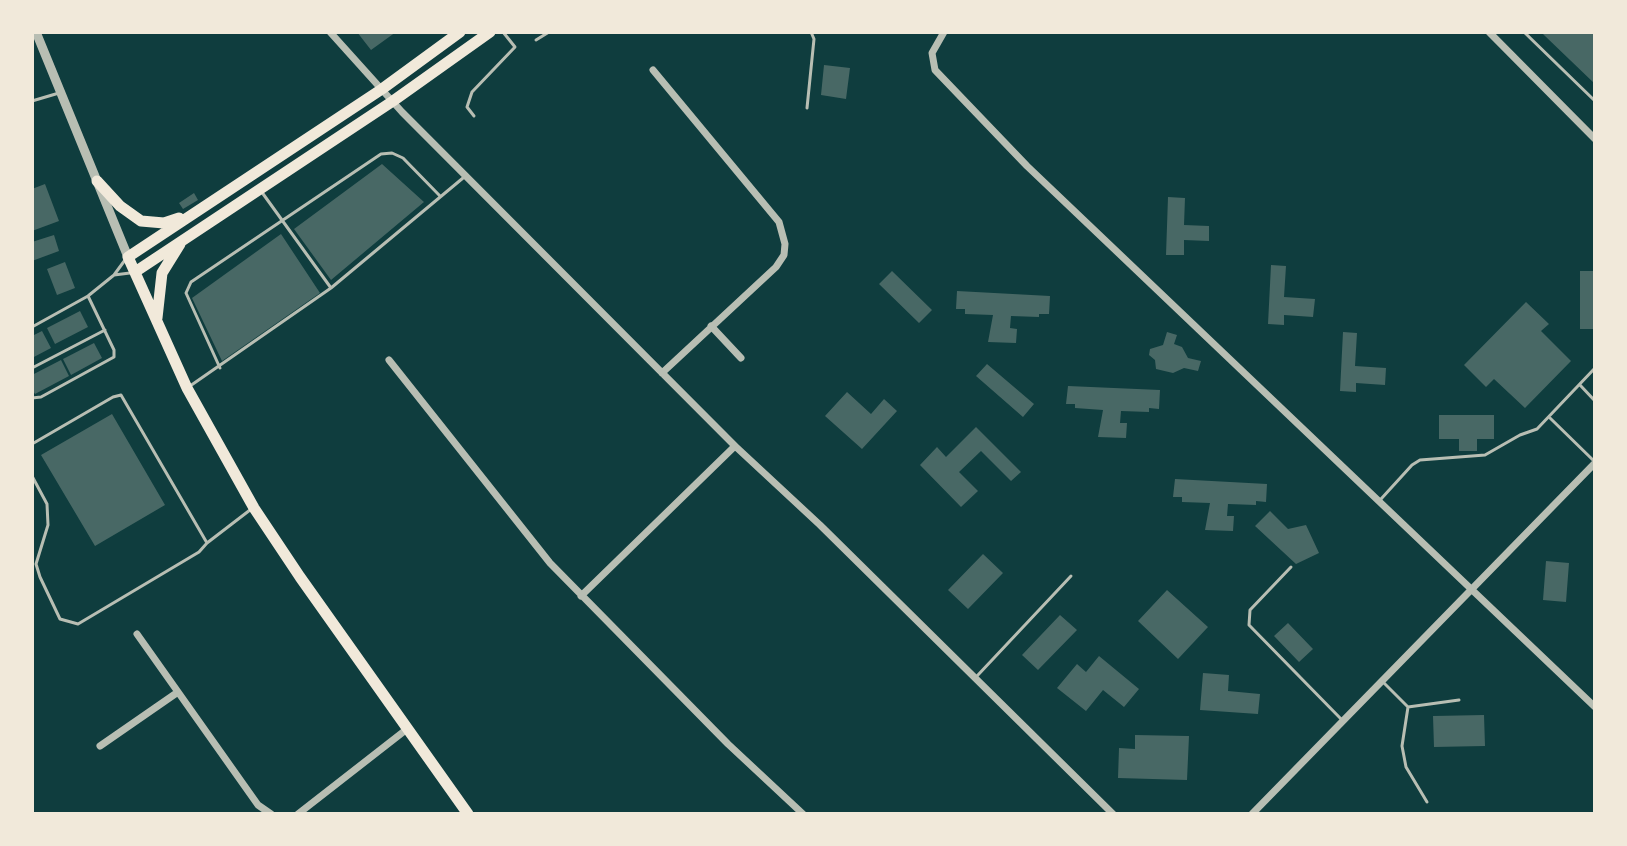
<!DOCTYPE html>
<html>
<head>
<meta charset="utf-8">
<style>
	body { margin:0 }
	#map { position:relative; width:1627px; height:846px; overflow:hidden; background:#0f3d3e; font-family:"Sofia Sans Condensed",sans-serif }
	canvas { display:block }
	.frame { position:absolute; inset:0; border:34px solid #f1e9da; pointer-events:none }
</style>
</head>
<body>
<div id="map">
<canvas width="1627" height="846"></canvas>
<div class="frame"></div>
</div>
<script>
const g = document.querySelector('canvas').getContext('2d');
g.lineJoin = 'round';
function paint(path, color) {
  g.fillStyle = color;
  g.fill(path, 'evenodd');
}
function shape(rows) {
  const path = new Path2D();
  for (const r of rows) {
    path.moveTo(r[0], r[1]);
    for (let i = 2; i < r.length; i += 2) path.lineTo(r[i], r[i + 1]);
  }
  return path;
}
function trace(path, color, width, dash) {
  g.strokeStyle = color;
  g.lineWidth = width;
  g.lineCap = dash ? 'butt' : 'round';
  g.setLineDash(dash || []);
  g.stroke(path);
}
paint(shape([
	[357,32,396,32,371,50],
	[1541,32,1595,32,1595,84,1545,36],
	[824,65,850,68,846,99,821,95],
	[382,164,424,202,331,280,294,229],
	[45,184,59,221,32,231,32,189],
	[194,193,198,200,183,209,179,203],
	[1168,197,1185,198,1184,225,1209,226,1209,241,1184,240,1184,255,1166,255],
	[281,234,320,293,222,361,192,298],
	[54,235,59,251,32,261,32,242],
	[65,262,75,288,57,295,47,269],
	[1271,265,1286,266,1284,297,1315,299,1313,317,1284,315,1284,325,1268,324],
	[892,271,932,310,919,323,879,284],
	[1580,271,1595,271,1595,329,1580,329],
	[957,291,1050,296,1049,314,1039,314,1039,317,1011,316,1010,328,1017,329,1016,343,988,342,993,315,965,314,965,309,956,309],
	[1526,302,1549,324,1541,331,1571,361,1525,408,1494,379,1486,387,1464,365],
	[80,311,88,327,55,344,47,328],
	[42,331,51,348,32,358,32,336],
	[1167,332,1177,335,1174,344,1182,347,1188,358,1201,361,1198,371,1184,368,1173,373,1156,369,1155,360,1149,355,1150,349,1163,345],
	[1343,332,1357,333,1355,366,1386,368,1385,385,1356,383,1356,392,1340,391],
	[94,343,102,358,71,375,63,359],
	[61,360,69,376,35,394,32,389,32,375],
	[987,364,1034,404,1023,417,976,376],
	[1068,386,1160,390,1159,409,1149,408,1149,412,1121,411,1120,423,1127,423,1126,438,1098,437,1103,410,1075,408,1075,404,1066,404],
	[847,392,871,414,884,399,897,411,862,449,825,416],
	[112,414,165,505,95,546,41,455],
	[1439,415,1494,415,1494,439,1477,439,1477,451,1459,451,1459,439,1439,439],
	[976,427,1021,472,1011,481,981,451,959,472,978,491,961,507,920,465,937,447,946,457],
	[1175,479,1267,484,1266,502,1256,501,1256,505,1228,504,1227,516,1234,516,1233,531,1205,530,1210,503,1182,502,1182,497,1173,497],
	[1270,511,1288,529,1306,525,1319,553,1296,564,1255,526],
	[983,554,1003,573,968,609,948,590],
	[1546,561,1569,563,1566,602,1543,600],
	[1167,590,1208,627,1178,659,1138,621],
	[1060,615,1077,630,1038,670,1022,655],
	[1288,623,1313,649,1299,662,1274,636],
	[1099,656,1139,689,1124,707,1103,690,1086,711,1057,688,1077,664,1086,672],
	[1203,673,1229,675,1228,691,1260,694,1258,714,1200,710],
	[1484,715,1485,746,1434,747,1433,716],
	[1135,735,1189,736,1187,780,1118,778,1119,748,1135,749]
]), '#486865');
trace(shape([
	[1524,32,1595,101],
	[536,40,549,32],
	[32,101,59,93],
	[807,108,814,39,811,32],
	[474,116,467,107,472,92,515,47,503,32],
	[261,191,331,288],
	[114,275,130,273],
	[32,327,88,296,114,275,125,260],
	[32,368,105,330],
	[220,368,186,293,191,282,381,154,392,153,403,158,440,196],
	[1580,385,1595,401],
	[190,386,331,288,463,178],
	[32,398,41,397,114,357,114,350,88,296],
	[1550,418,1595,462],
	[32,444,113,397,121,395,207,543],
	[32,476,47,504,48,525,36,564,40,577,60,619,78,624,199,552,207,543,250,510],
	[1381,499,1412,465,1420,460,1485,455,1520,435,1537,429,1595,368],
	[1291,567,1250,610,1249,625,1343,721],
	[977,676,1071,576],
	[1382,681,1408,707,1459,700],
	[1408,707,1402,746,1406,767,1427,802]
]), '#b8beb3', 3);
trace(shape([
	[330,32,402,112,735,446,820,525,1113,814],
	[944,32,932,53,935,70,1027,166,1595,707],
	[1489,32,1595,139],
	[653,70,779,222,785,244,784,255,776,267,662,373],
	[711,326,741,358],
	[389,360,550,563,728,744,803,814],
	[581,596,735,446],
	[137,634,258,805,271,814],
	[100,746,178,692],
	[298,814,407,729],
	[1252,814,1595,463]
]), '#b8beb3', 7);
trace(shape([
	[36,32,128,257]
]), '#b8beb3', 9);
trace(shape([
	[460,32,382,89,128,257,187,388,254,508,300,577,468,814],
	[97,181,120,206,141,221,164,223,179,218],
	[135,272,393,101,490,32],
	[157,318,162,273,180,244]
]), '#f1e9da', 11);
</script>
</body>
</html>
